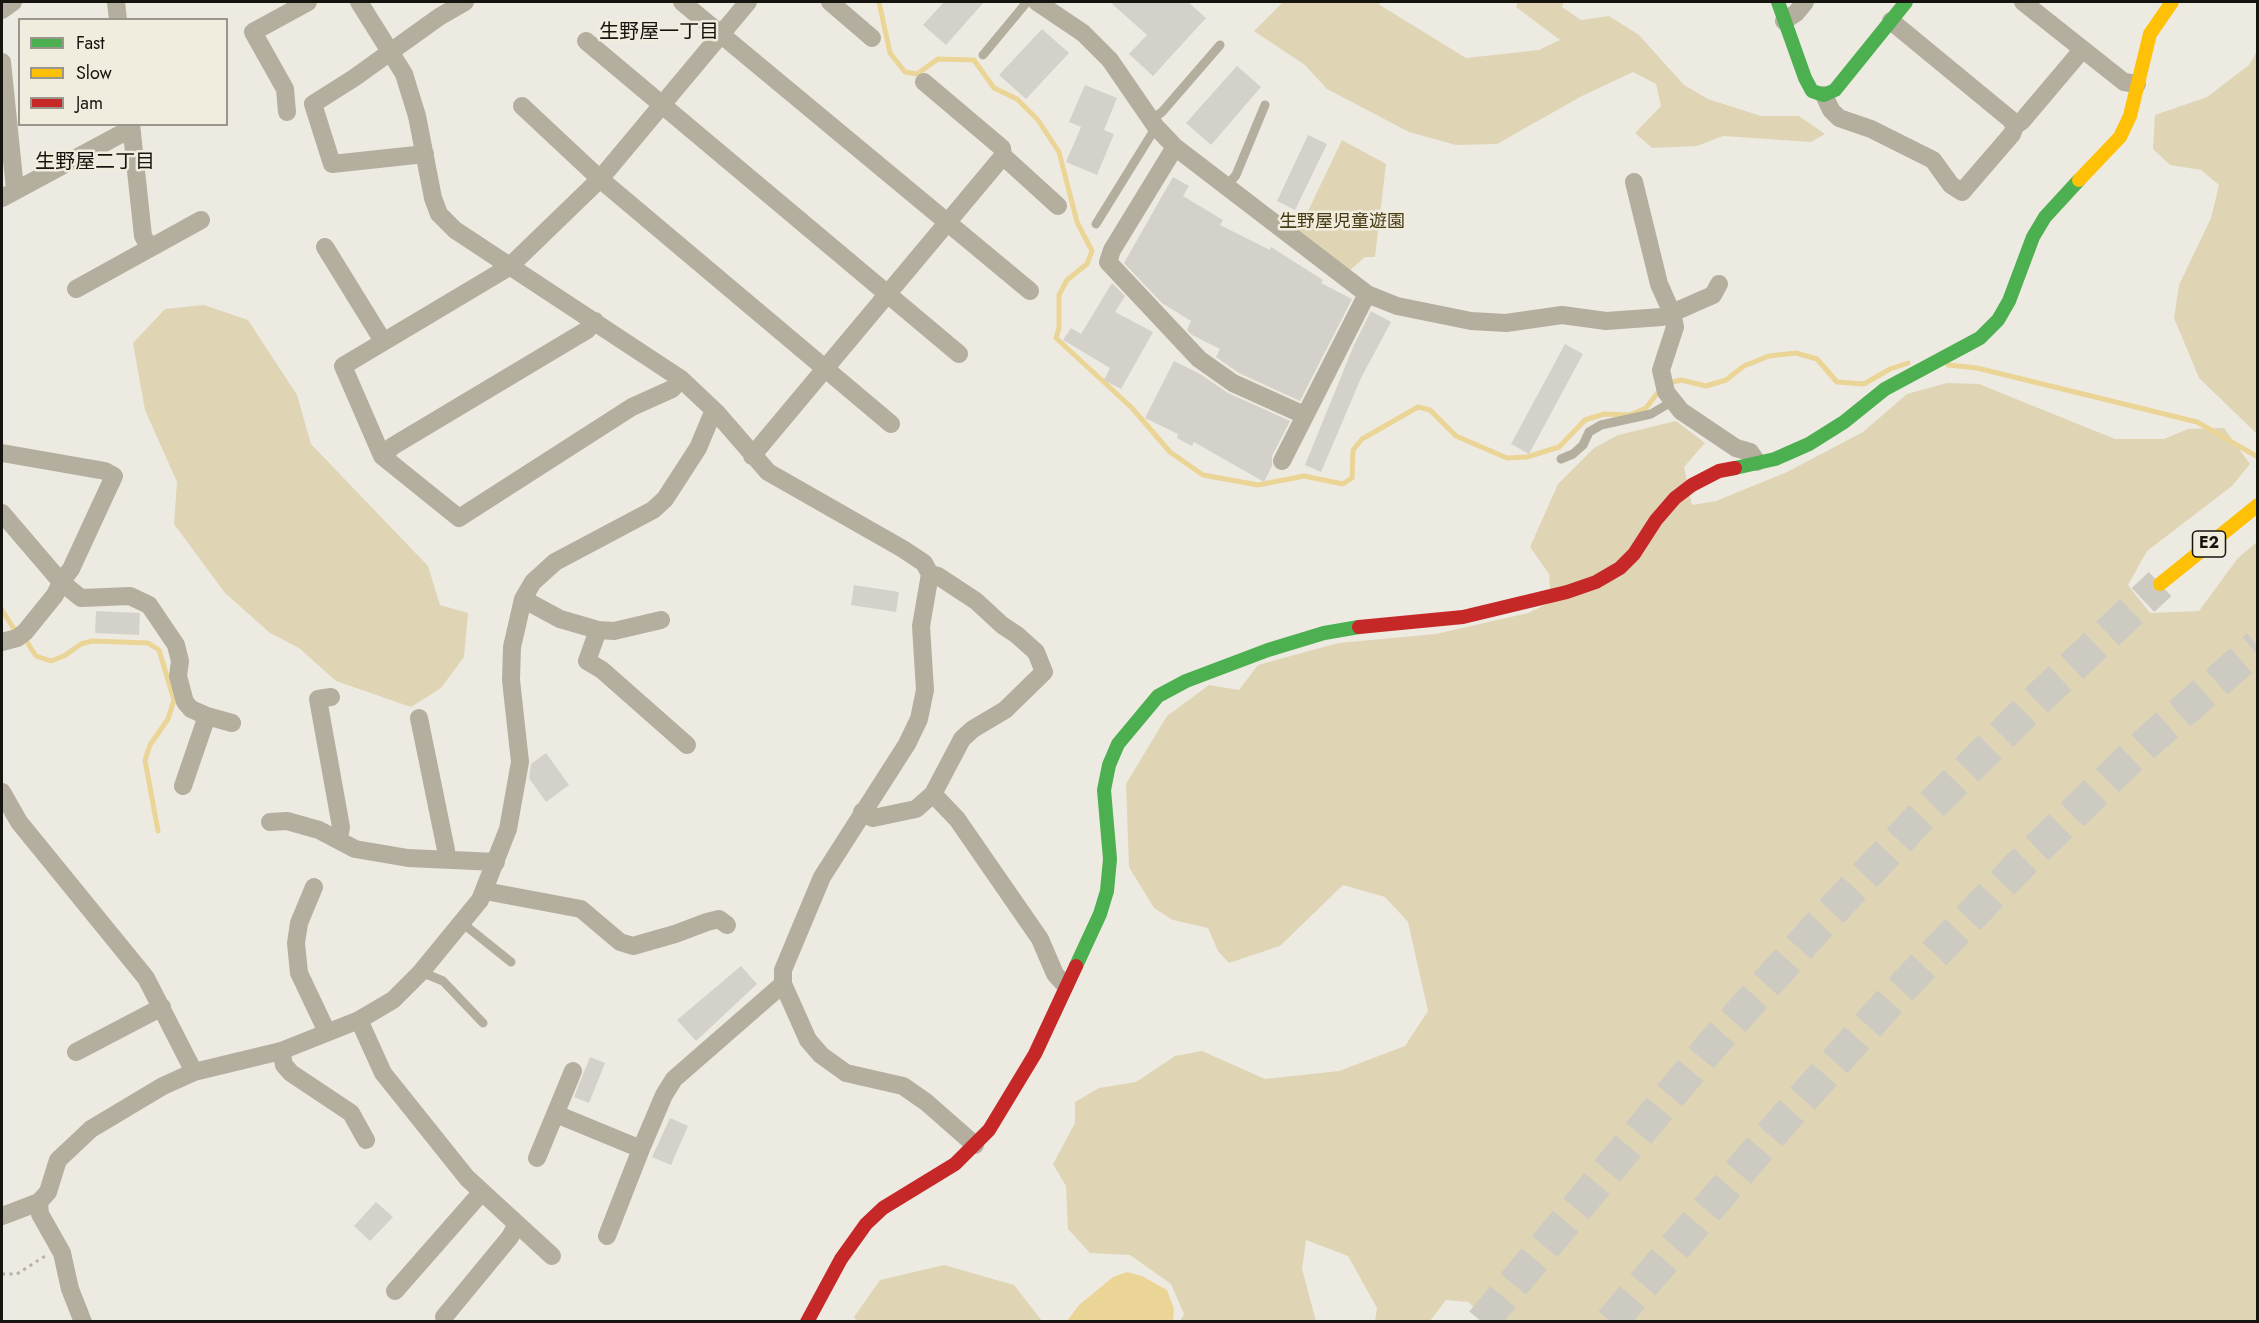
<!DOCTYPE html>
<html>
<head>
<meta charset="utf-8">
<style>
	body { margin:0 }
	#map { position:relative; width:2259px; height:1323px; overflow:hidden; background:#edeae2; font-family:Jost,sans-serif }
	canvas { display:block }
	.frame { position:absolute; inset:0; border:3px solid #16140f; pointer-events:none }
	.legend { position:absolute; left:18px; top:18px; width:210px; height:108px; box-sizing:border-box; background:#f1edde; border:2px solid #99968b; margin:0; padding:8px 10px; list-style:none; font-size:18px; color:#16140f }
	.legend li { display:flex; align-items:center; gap:12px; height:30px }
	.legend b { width:30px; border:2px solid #99968b }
</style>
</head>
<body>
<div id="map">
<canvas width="2259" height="1323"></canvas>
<div class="frame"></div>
<ul class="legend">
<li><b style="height:8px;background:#4caf50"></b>Fast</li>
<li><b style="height:8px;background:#ffc107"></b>Slow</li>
<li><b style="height:8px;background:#c62828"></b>Jam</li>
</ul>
</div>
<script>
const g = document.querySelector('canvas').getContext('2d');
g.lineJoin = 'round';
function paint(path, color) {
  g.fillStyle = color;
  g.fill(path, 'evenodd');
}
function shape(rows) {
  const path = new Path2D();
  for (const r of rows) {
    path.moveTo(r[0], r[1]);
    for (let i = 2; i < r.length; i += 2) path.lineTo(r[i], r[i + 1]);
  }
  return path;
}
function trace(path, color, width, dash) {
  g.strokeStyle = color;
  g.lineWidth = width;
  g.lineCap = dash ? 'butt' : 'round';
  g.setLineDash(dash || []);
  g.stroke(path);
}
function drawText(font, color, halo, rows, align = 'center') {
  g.font = font + ' Jost,"Noto Sans JP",sans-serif';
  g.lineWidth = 5;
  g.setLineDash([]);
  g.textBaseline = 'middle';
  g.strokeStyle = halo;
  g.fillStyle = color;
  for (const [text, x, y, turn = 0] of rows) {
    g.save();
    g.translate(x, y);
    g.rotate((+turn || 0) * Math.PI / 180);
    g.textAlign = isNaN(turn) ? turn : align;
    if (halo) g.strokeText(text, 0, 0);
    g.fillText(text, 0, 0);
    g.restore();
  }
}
paint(shape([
	[1283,2,1379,2,1380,5,1466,58,1539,50,1560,40,1516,7,1518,2,1564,2,1562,7,1581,20,1609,16,1639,35,1684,85,1708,99,1761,116,1799,116,1825,134,1811,142,1723,136,1697,146,1652,148,1635,133,1661,106,1656,84,1633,72,1582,96,1497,144,1456,145,1409,132,1327,89,1305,65,1254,31],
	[2257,51,2258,433,2256,433,2199,378,2174,318,2179,285,2211,218,2219,185,2201,170,2170,165,2153,149,2155,115,2207,97,2249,65],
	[1342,140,1386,164,1375,257,1365,257,1346,274,1297,234],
	[204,305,248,320,297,395,311,444,428,566,440,605,468,613,464,657,441,688,411,707,336,681,299,648,270,633,225,593,174,524,177,482,145,410,133,343,165,309],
	[1947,383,1979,384,2115,439,2164,439,2188,429,2224,428,2250,464,2232,486,2147,551,2128,585,2150,613,2199,611,2238,558,2257,542,2257,1321,1486,1322,1469,1302,1446,1300,1430,1321,1375,1321,1377,1308,1348,1256,1306,1240,1302,1269,1316,1321,1180,1321,1184,1314,1171,1284,1130,1255,1090,1253,1068,1229,1066,1186,1053,1164,1075,1123,1075,1102,1099,1088,1136,1082,1175,1056,1202,1051,1265,1079,1339,1071,1405,1046,1428,1011,1408,922,1385,897,1343,885,1280,946,1229,963,1218,951,1208,928,1173,920,1154,908,1129,867,1126,784,1167,716,1209,685,1239,690,1258,665,1338,643,1436,634,1528,613,1551,602,1549,574,1530,547,1558,484,1594,448,1618,435,1676,421,1705,443,1684,467,1692,505,1716,501,1787,472,1863,432,1907,394],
	[944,1265,1014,1285,1042,1321,857,1321,854,1317,880,1280]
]), '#dfd5b5');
paint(shape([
	[1127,1272,1142,1276,1167,1290,1174,1309,1173,1321,1067,1321,1079,1305,1113,1277]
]), '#ead596');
trace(shape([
	[879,2,890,53,905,72,917,74,938,59,974,60,994,88,1017,99,1038,120,1059,152,1077,222,1092,251,1087,264,1067,280,1059,295,1059,328,1056,338,1132,408,1170,452,1203,475,1258,485,1304,476,1343,484,1352,478,1353,450,1362,439,1418,407,1430,410,1456,436,1507,458,1527,457,1559,447,1585,420,1604,414,1630,415,1646,408,1659,391],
	[1948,365,1977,368,2197,422,2258,457],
	[1673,382,1681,380,1706,386,1726,380,1744,366,1769,356,1796,353,1817,359,1837,382,1864,384,1890,369,1908,363],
	[2,610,14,629],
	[27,642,36,656,51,661,64,656,81,644,92,641,148,643,159,650,174,700,168,719,150,745,145,760,158,831]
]), '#ead596', 5);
paint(shape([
	[944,2,984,2,946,45,923,25],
	[1110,2,1188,2,1206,18,1153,76,1129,54,1147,35],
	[1042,29,1069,53,1026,99,999,75],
	[1237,66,1261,87,1211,145,1186,123],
	[1085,85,1117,98,1104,130,1114,134,1097,175,1066,162,1081,127,1069,122],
	[1308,135,1327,144,1295,210,1277,201],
	[1173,177,1189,186,1183,196,1223,220,1220,225,1270,250,1271,247,1323,280,1321,283,1352,299,1300,401,1239,373,1216,357,1220,349,1192,335,1187,330,1191,321,1162,303,1124,263],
	[1112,283,1125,296,1115,312,1153,332,1121,389,1104,380,1110,368,1063,340,1071,328,1081,334],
	[1371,311,1391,322,1361,378,1321,472,1305,465,1354,345],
	[1565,344,1583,354,1529,454,1511,444],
	[1174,361,1200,374,1228,393,1290,421,1272,456,1272,466,1264,482,1194,442,1192,446,1177,438,1178,434,1145,418],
	[854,585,899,592,896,612,851,605],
	[96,611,140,613,139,635,95,633],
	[546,753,569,785,546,802,529,778,531,764],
	[741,966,757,984,696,1041,677,1020],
	[590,1057,605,1063,589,1103,574,1097],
	[670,1118,688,1126,671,1165,652,1157],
	[376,1202,393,1217,370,1241,354,1226]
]), '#d3d1ca');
trace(shape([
	[1482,1322,1711,1046,1820,924,1928,809,2039,698,2160,584],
	[1611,1322,1788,1115,1898,992,2021,864,2143,746,2258,646]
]), '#cdcac2', 33, [33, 16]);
trace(shape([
	[2,1274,17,1274,45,1256]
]), '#b5b1a6', 3, [3, 4.5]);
trace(shape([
	[983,55,1027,2],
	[1151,120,1162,112,1220,45],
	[1226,187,1236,175,1265,105],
	[1096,224,1156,127],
	[1561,459,1573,454,1583,445,1589,432,1601,425,1651,414,1673,401],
	[461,922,511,962],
	[421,972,443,981,483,1023]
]), '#b3ae9d', 9);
trace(shape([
	[116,2,118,20],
	[359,2,404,74,417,116,433,198,439,214,455,230,681,379,716,412,768,472,903,549,924,563,930,574,921,626,925,690,919,719,907,744,822,877,783,970,783,984,808,1040,821,1055,846,1073,903,1086,926,1102,975,1145],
	[682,2,1030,291],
	[830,2,872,38],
	[1037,2,1083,33,1110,60,1156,127,1175,147,1367,294,1397,306,1471,321,1506,323,1562,315,1606,321,1662,317,1672,313,1675,327,1661,370,1666,392,1681,411,1736,448,1750,452,1757,462],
	[2023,2,2124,82,2137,84],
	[2,10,13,2],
	[1784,21,1796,13,1805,2],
	[1891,21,2010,119,2015,126],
	[586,41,959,354],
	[2,62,15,189],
	[924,82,1002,148,1003,156,1058,206],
	[1824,95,1831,110,1839,118,1871,129,1933,160,1951,185,1962,192,2012,134,2015,126,2022,121,2082,50],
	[522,106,600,179,891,424],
	[287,112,285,89,253,32,308,2],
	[131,124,143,236,150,248],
	[1175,147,1112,250,1108,262,1199,359,1233,383,1304,415],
	[425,154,332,164,313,104,354,78,439,17,465,2],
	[1634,182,1659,284,1672,313,1713,295,1719,284],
	[2,198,119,135,132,132],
	[325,247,383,341],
	[76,289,201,220],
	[681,379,672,389,632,407,459,518,382,456,343,366,509,267,600,179,748,2],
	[2,453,105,471,114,476,71,569,61,582,81,598,130,596,149,605,176,645,180,661,178,676,185,702,191,709,207,716],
	[382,456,393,446,587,330,595,321],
	[752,456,1003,156],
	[1282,461,1367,294],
	[2,513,61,582,55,595,25,632,17,638,2,642],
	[523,599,560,619,598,630,614,631,661,620],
	[598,630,587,661,602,670,687,745],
	[331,697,318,699,341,827,339,839],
	[419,718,446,850,445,858],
	[183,786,207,716,232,723],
	[2,792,19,822,146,978,194,1072],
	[933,794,957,819,1040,939,1055,974,1065,985],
	[862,812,873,818,916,809,933,794,962,739,973,729,1005,710,1044,672,1036,652,1017,635,1002,625,976,601,938,576,930,574],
	[270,822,287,821,319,830,355,849,408,858,496,862],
	[314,887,299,923,296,943,299,973,327,1032],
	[485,891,581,909,620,942,633,946,675,934,707,922,719,919,727,925],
	[359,1020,383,1073,467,1178,552,1256],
	[281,1051,284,1065,291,1073,351,1113,366,1140],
	[76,1052,162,1007],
	[556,1114,641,1149,607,1236],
	[641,1149,664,1095,674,1079,783,984],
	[537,1158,573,1071],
	[2,1216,39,1202],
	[395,1291,481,1193],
	[444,1317,510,1237,517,1224],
	[83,1322,70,1289,62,1253,40,1214,39,1202,48,1192,58,1160,91,1129,163,1086,194,1072,281,1051,359,1020,393,1000,421,972,480,900,508,829,520,762,511,680,512,647,523,599,533,582,555,562,653,510,665,499,698,448,711,417,716,412]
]), '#b3ae9d', 18);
trace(shape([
	[1778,2,1805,78,1812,91,1824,95,1835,90,1906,2],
	[1735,468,1775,459,1809,444,1844,422,1885,389,1980,338,1998,320,2009,301,2033,237,2045,217,2079,180],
	[1076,966,1100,914,1107,891,1110,859,1104,790,1109,765,1118,744,1158,696,1186,681,1268,650,1324,633,1359,627]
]), '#4caf50', 14);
trace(shape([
	[2079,180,2120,137,2130,116,2150,34,2172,2],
	[2160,584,2258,505]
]), '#ffc107', 14);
trace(shape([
	[1359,627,1463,617,1567,592,1596,582,1620,568,1634,554,1656,520,1675,498,1692,485,1719,471,1735,468],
	[807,1322,841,1259,866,1224,883,1208,955,1164,989,1130,1035,1054,1076,966]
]), '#c62828', 14);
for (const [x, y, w] of [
	[2209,544,33]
]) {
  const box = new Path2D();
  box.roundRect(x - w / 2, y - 13, w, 26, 4.5);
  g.fillStyle = '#f1edde';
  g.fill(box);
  trace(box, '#16140f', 1.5);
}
drawText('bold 16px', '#16140f', null, [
	["E2",2209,544]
]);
drawText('18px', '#473b16', '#f1edde', [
	["生野屋児童遊園",1342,223]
]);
drawText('20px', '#16140f', '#f1edde', [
	["生野屋一丁目",659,33],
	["生野屋二丁目",95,163]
]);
</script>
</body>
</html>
